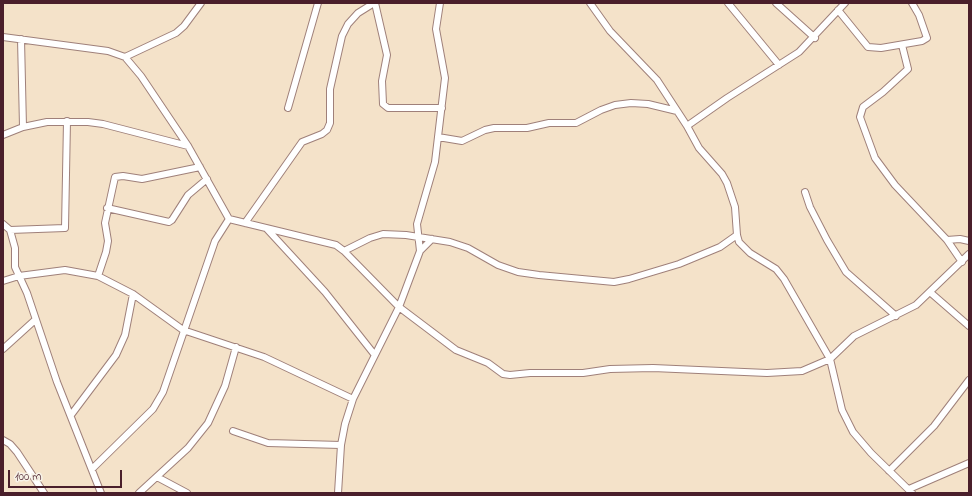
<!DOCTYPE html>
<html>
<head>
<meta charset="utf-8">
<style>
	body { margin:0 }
	#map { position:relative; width:972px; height:496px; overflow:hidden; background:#f4e2c9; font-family:"Indie Flower",sans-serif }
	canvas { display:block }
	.frame { position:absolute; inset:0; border:4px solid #4a1f2b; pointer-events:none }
	.scale { position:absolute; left:8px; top:470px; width:114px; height:18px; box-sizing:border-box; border:2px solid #4a1f2b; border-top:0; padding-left:5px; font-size:12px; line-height:14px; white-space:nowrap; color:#4a1f2b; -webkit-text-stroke:3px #f7f3e8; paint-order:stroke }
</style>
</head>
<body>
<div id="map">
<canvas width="972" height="496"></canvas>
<div class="frame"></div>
<div class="scale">100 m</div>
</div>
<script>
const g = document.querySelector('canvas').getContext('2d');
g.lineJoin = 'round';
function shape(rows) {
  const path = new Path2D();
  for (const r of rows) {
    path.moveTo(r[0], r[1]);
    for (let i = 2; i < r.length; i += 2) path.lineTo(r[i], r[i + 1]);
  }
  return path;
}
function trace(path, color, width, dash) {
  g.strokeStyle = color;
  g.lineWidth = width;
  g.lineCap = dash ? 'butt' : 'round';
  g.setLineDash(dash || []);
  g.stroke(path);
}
const minor = shape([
	[375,3,387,55,382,81,383,104,388,108,442,108],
	[590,3,610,31,657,80,687,126,699,148,722,174,727,183,735,207,737,235,739,242,750,253,776,269,784,279,830,359,842,410,853,432,871,453,912,493],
	[728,3,779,65],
	[776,3,815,38],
	[838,10,868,47,881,48,922,41,927,38,919,15,912,3],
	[3,37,108,51,125,57,141,76,188,146,229,219,336,245,344,251,399,307,456,350,488,363,503,374,510,375,530,373,583,373,610,369,653,368,767,373,802,371,830,359,854,336,916,305,969,254],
	[21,39,23,127],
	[902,45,908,69,883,92,863,107,860,117,875,158,895,185,947,240,962,262],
	[125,57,176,33,184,26,201,3],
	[288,108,318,3],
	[687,126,727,98,799,52,845,3],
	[3,135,23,127,47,122,88,122,103,124,188,146],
	[438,137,462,141,485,130,494,128,527,128,549,123,576,123,601,110,615,105,631,103,648,104,677,111],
	[805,192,810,207,827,240,846,272,896,316],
	[107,208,169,222,172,220,188,195,207,179],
	[245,223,302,142,322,134,327,130,330,123,330,89,342,36,348,24,358,13,374,3],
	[3,224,10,230,15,248,15,267,27,293,57,382,101,493],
	[267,229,325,292,374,354],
	[10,230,65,228,67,121],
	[947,240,960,239,969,241],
	[344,251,370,238,383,234,406,235,450,242,468,248,498,265,518,272,539,275,614,282,629,279,679,264,720,247,737,235],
	[420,251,432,239],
	[98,276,106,252,108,241,105,223,115,177,123,176,142,179,200,167],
	[3,281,19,276,65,270,98,276,133,294,183,330,264,357,353,399],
	[931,293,969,326],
	[3,349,35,320],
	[71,415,116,355,125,335,133,294],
	[233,431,268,443,341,445],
	[3,440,10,444,17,452,44,493],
	[92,469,153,409,163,392,215,241,229,219],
	[889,471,934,426,969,380],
	[157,477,187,493],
	[909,489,969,463],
	[139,493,188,448,208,423,225,386,236,347],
	[338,493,341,445,345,424,353,399,399,307,420,251,417,224,435,162,445,78,436,29,440,3]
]);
trace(minor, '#9f807a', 8);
trace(minor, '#fff', 6);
</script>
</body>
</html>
